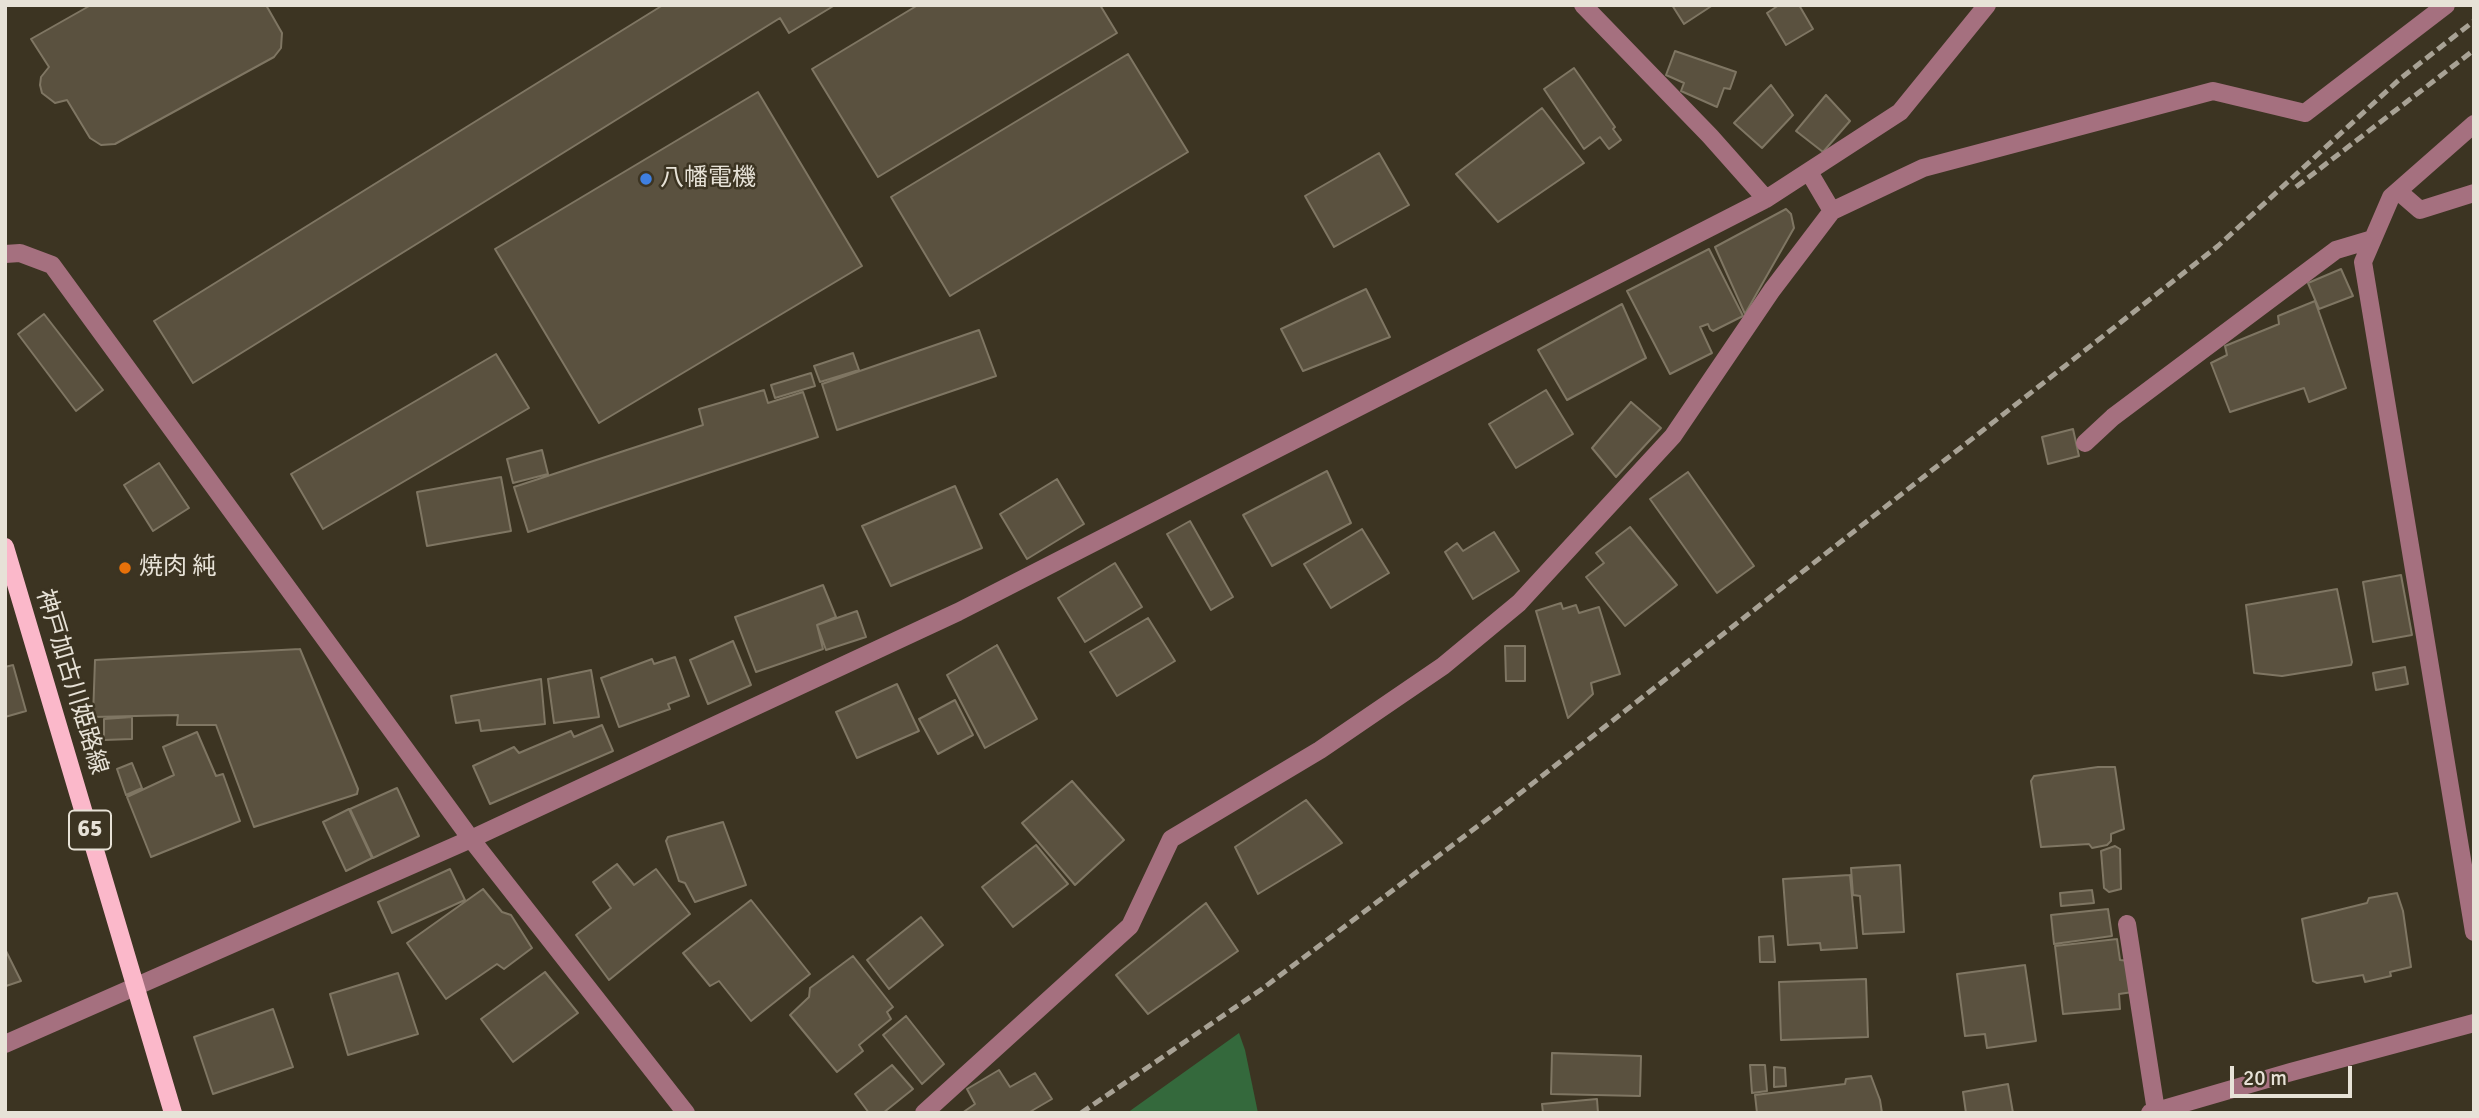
<!DOCTYPE html>
<html>
<head>
<meta charset="utf-8">
<style>
	body { margin:0 }
	#map { position:relative; width:2479px; height:1118px; overflow:hidden; background:#3c3422; font-family:Signika,sans-serif }
	canvas { display:block }
	.frame { position:absolute; inset:0; border:7px solid #e7e2d7; pointer-events:none }
	.scale { position:absolute; left:2230px; top:1066px; width:122px; height:32px; box-sizing:border-box; border:4px solid #e7e2d7; border-top:0; padding-left:9px; font-size:21px; line-height:24px; white-space:nowrap; color:#e7e2d7; -webkit-text-stroke:5px #3c3422; paint-order:stroke }
</style>
</head>
<body>
<div id="map">
<canvas width="2479" height="1118"></canvas>
<div class="frame"></div>
<div class="scale">20 m</div>
</div>
<script>
const g = document.querySelector('canvas').getContext('2d');
g.lineJoin = 'round';
function paint(path, color) {
  g.fillStyle = color;
  g.fill(path, 'evenodd');
}
function shape(rows) {
  const path = new Path2D();
  for (const r of rows) {
    path.moveTo(r[0], r[1]);
    for (let i = 2; i < r.length; i += 2) path.lineTo(r[i], r[i + 1]);
  }
  return path;
}
function trace(path, color, width, dash) {
  g.strokeStyle = color;
  g.lineWidth = width;
  g.lineCap = dash ? 'butt' : 'round';
  g.setLineDash(dash || []);
  g.stroke(path);
}
function drawText(font, color, halo, rows, align = 'center') {
  g.font = font + ' Signika,"Noto Sans JP",sans-serif';
  g.lineWidth = 5;
  g.setLineDash([]);
  g.textBaseline = 'middle';
  g.strokeStyle = halo;
  g.fillStyle = color;
  for (const [text, x, y, turn = 0] of rows) {
    g.save();
    g.translate(x, y);
    g.rotate((+turn || 0) * Math.PI / 180);
    g.textAlign = isNaN(turn) ? turn : align;
    if (halo) g.strokeText(text, 0, 0);
    g.fillText(text, 0, 0);
    g.restore();
  }
}
paint(shape([
	[1239,1033,1245,1050,1258,1113,1127,1113]
]), '#34693c');
const building = shape([
	[91,5,266,5,282,33,281,48,274,57,115,144,101,145,90,138,67,100,55,103,42,93,40,85,41,77,49,67,31,39,91,5],
	[663,5,835,5,789,33,780,18,193,383,154,321,663,5],
	[918,5,1100,5,1117,33,878,177,812,69,918,5],
	[1672,5,1713,5,1684,24,1672,5],
	[1779,5,1799,5,1813,29,1786,45,1767,13,1779,5],
	[1675,51,1736,72,1730,89,1724,88,1717,107,1681,91,1684,83,1666,75,1675,51],
	[1128,54,1188,152,950,296,891,197,1128,54],
	[1574,68,1615,127,1613,129,1621,140,1609,149,1600,137,1584,149,1544,89,1574,68],
	[1771,85,1793,115,1762,148,1734,123,1771,85],
	[758,92,862,266,599,423,495,249,758,92],
	[1826,95,1850,121,1823,152,1796,131,1826,95],
	[1542,108,1584,163,1498,222,1456,174,1542,108],
	[1379,153,1409,205,1334,247,1305,196,1379,153],
	[1786,209,1791,214,1794,228,1745,314,1715,247,1786,209],
	[1709,249,1743,316,1713,331,1710,329,1708,324,1700,327,1712,353,1670,374,1627,291,1709,249],
	[2341,269,2353,296,2319,309,2308,283,2341,269],
	[1366,289,1390,337,1303,371,1281,329,1366,289],
	[2315,301,2346,388,2309,402,2304,388,2230,412,2211,363,2227,355,2225,346,2279,324,2278,316,2315,301],
	[1622,304,1646,358,1567,400,1538,350,1622,304],
	[44,314,103,390,76,411,18,334,44,314],
	[979,330,996,376,837,430,822,384,979,330],
	[853,353,859,370,820,382,814,366,853,353],
	[496,354,529,408,323,529,291,474,496,354],
	[811,373,815,386,775,398,771,385,811,373],
	[764,390,768,403,803,392,818,437,528,532,514,487,703,425,699,409,764,390],
	[1546,390,1573,434,1516,468,1489,424,1546,390],
	[1631,402,1661,428,1616,477,1592,448,1631,402],
	[2073,429,2079,456,2048,464,2042,437,2073,429],
	[542,450,548,474,513,483,507,459,542,450],
	[159,463,189,508,153,531,124,485,159,463],
	[1327,471,1351,523,1272,566,1243,515,1327,471],
	[1688,472,1754,566,1717,593,1650,499,1688,472],
	[501,477,511,531,427,546,417,492,501,477],
	[1057,479,1084,524,1027,559,1000,514,1057,479],
	[955,486,982,548,891,586,862,526,955,486],
	[1190,521,1233,597,1211,610,1167,534,1190,521],
	[1630,527,1677,585,1625,626,1586,577,1604,563,1596,553,1630,527],
	[1362,529,1389,573,1331,608,1304,564,1362,529],
	[1494,532,1519,571,1473,599,1445,552,1457,543,1463,551,1494,532],
	[1115,563,1142,607,1085,642,1058,598,1115,563],
	[2401,575,2412,635,2373,642,2363,582,2401,575],
	[823,585,836,617,817,625,823,649,756,672,735,617,823,585],
	[2337,589,2352,662,2351,665,2282,676,2254,673,2246,605,2337,589],
	[1561,603,1563,609,1576,605,1579,613,1599,607,1620,674,1591,683,1593,694,1568,718,1536,611,1561,603],
	[857,611,866,637,826,650,817,625,857,611],
	[1148,618,1175,661,1117,696,1090,652,1148,618],
	[733,641,751,685,708,704,690,660,733,641],
	[997,645,1037,719,985,748,947,675,997,645],
	[1505,646,1525,646,1525,681,1506,681,1505,646],
	[300,649,358,789,357,794,254,827,216,725,177,725,178,715,93,717,95,660,300,649],
	[675,657,689,696,668,704,670,709,619,727,601,678,652,659,654,664,675,657],
	[13,665,26,711,5,717,5,667,13,665],
	[2405,667,2408,684,2376,690,2373,673,2405,667],
	[591,670,599,717,554,723,548,679,591,670],
	[541,679,545,724,481,731,479,720,456,723,451,696,541,679],
	[897,684,919,731,857,758,836,712,897,684],
	[955,700,973,735,938,754,919,719,955,700],
	[132,717,132,739,104,740,104,719,132,717],
	[602,725,613,751,490,804,473,766,514,747,519,753,571,731,574,737,602,725],
	[197,732,216,776,223,774,240,821,151,857,127,797,174,775,163,747,197,732],
	[132,763,142,788,126,795,117,769,132,763],
	[2098,767,2115,767,2124,829,2111,834,2111,841,2107,845,2092,848,2089,844,2041,847,2031,781,2034,776,2098,767],
	[1072,781,1124,840,1075,885,1022,823,1072,781],
	[397,788,419,836,373,858,350,809,397,788],
	[1306,800,1342,843,1258,894,1235,847,1306,800],
	[349,809,372,858,346,871,323,822,349,809],
	[723,822,746,885,695,902,685,883,679,881,666,841,668,837,723,822],
	[1036,845,1068,884,1013,927,982,887,1036,845],
	[2115,846,2120,849,2121,889,2109,892,2104,888,2101,851,2115,846],
	[617,864,634,885,656,869,690,914,609,980,576,935,611,908,593,882,617,864],
	[1900,865,1904,932,1863,934,1860,896,1853,895,1851,868,1900,865],
	[450,869,465,900,392,933,378,902,450,869],
	[1850,875,1857,948,1821,950,1820,943,1788,945,1783,879,1850,875],
	[483,889,502,912,511,915,532,948,504,969,497,964,446,999,407,943,483,889],
	[2092,890,2094,903,2061,906,2060,893,2092,890],
	[2397,893,2403,911,2411,967,2390,972,2391,976,2365,982,2363,975,2317,983,2313,981,2302,919,2367,903,2369,898,2397,893],
	[751,900,810,974,751,1021,719,981,710,986,683,953,751,900],
	[1206,903,1238,951,1148,1014,1116,975,1206,903],
	[2108,909,2112,936,2054,944,2051,915,2108,909],
	[921,917,943,945,889,989,867,960,921,917],
	[1773,936,1775,962,1760,962,1759,937,1773,936],
	[2117,939,2120,960,2130,961,2133,992,2119,994,2120,1009,2063,1014,2055,946,2117,939],
	[5,949,21,981,6,986,5,985,5,949],
	[853,956,893,1007,887,1012,891,1019,859,1045,863,1051,837,1072,790,1015,809,997,810,988,853,956],
	[2025,965,2036,1041,1987,1048,1985,1034,1965,1036,1957,974,2025,965],
	[545,972,578,1013,513,1062,481,1019,545,972],
	[398,973,418,1034,348,1055,330,994,398,973],
	[1866,979,1868,1037,1781,1040,1779,982,1866,979],
	[273,1009,293,1067,213,1094,194,1037,273,1009],
	[906,1016,944,1064,922,1084,883,1035,906,1016],
	[1552,1053,1641,1056,1640,1096,1551,1094,1552,1053],
	[892,1065,913,1089,883,1113,869,1113,855,1094,892,1065],
	[1750,1065,1765,1065,1767,1091,1752,1093,1750,1065],
	[1774,1067,1785,1068,1786,1086,1774,1087,1774,1067],
	[999,1070,1010,1087,1035,1073,1052,1099,1028,1113,962,1113,975,1104,967,1089,999,1070],
	[1871,1076,1880,1100,1882,1113,1757,1113,1755,1095,1845,1084,1846,1079,1871,1076],
	[2008,1084,2013,1113,1966,1113,1963,1092,2008,1084],
	[1597,1099,1598,1113,1543,1113,1542,1104,1597,1099]
]);
paint(building, '#5a513f');
trace(building, '#7f7663', 2);
trace(shape([
	[1583,5,1710,136,1766,199],
	[2474,124,2391,197,2363,262,2474,932],
	[1809,172,1832,211],
	[2398,191,2420,210,2474,193],
	[5,254,20,253,52,265,471,839,686,1113],
	[2085,443,2113,417,2336,250,2373,239],
	[2127,924,2156,1111],
	[5,1044,471,839,958,612,1766,199,1900,112,1987,5],
	[924,1113,1130,926,1171,839,1320,750,1443,666,1519,603,1673,436,1772,290,1832,211,1923,168,2213,91,2305,113,2446,5],
	[2150,1113,2291,1072,2474,1023]
]), '#a5707f', 18);
trace(shape([
	[5,547,173,1113]
]), '#fbb8ca', 18);
trace(shape([
	[2296,187,2474,50],
	[1081,1113,1262,989,1491,816,2218,246,2401,78,2474,21]
]), '#a8a295', 5, [10, 5]);
for (const [x, y, r, color] of [
	[646,179,7,"#3f7fe0"],
	[125,568,7,"#e8710a"]
]) {
  const dot = new Path2D();
  dot.arc(x, y, r, 0, 2 * Math.PI);
  g.fillStyle = color;
  g.fill(dot);
  trace(dot, '#3c3422', 2.5);
}
for (const [x, y, w] of [
	[90,830,42]
]) {
  const box = new Path2D();
  box.roundRect(x - w / 2, y - 19.5, w, 39, 5);
  g.fillStyle = '#3c3422';
  g.fill(box);
  trace(box, '#e7e2d7', 2);
}
drawText('bold 23px', '#e7e2d7', null, [
	["65",90,830]
]);
drawText('24px', '#e7e2d7', '#3c3422', [
	["八幡電機",660,179],
	["焼肉 純",139,568]
], 'left');
drawText('24px', '#e7e2d7', '#3c3422', [
	["神戸加古川姫路線",71,682,73]
]);
</script>
</body>
</html>
